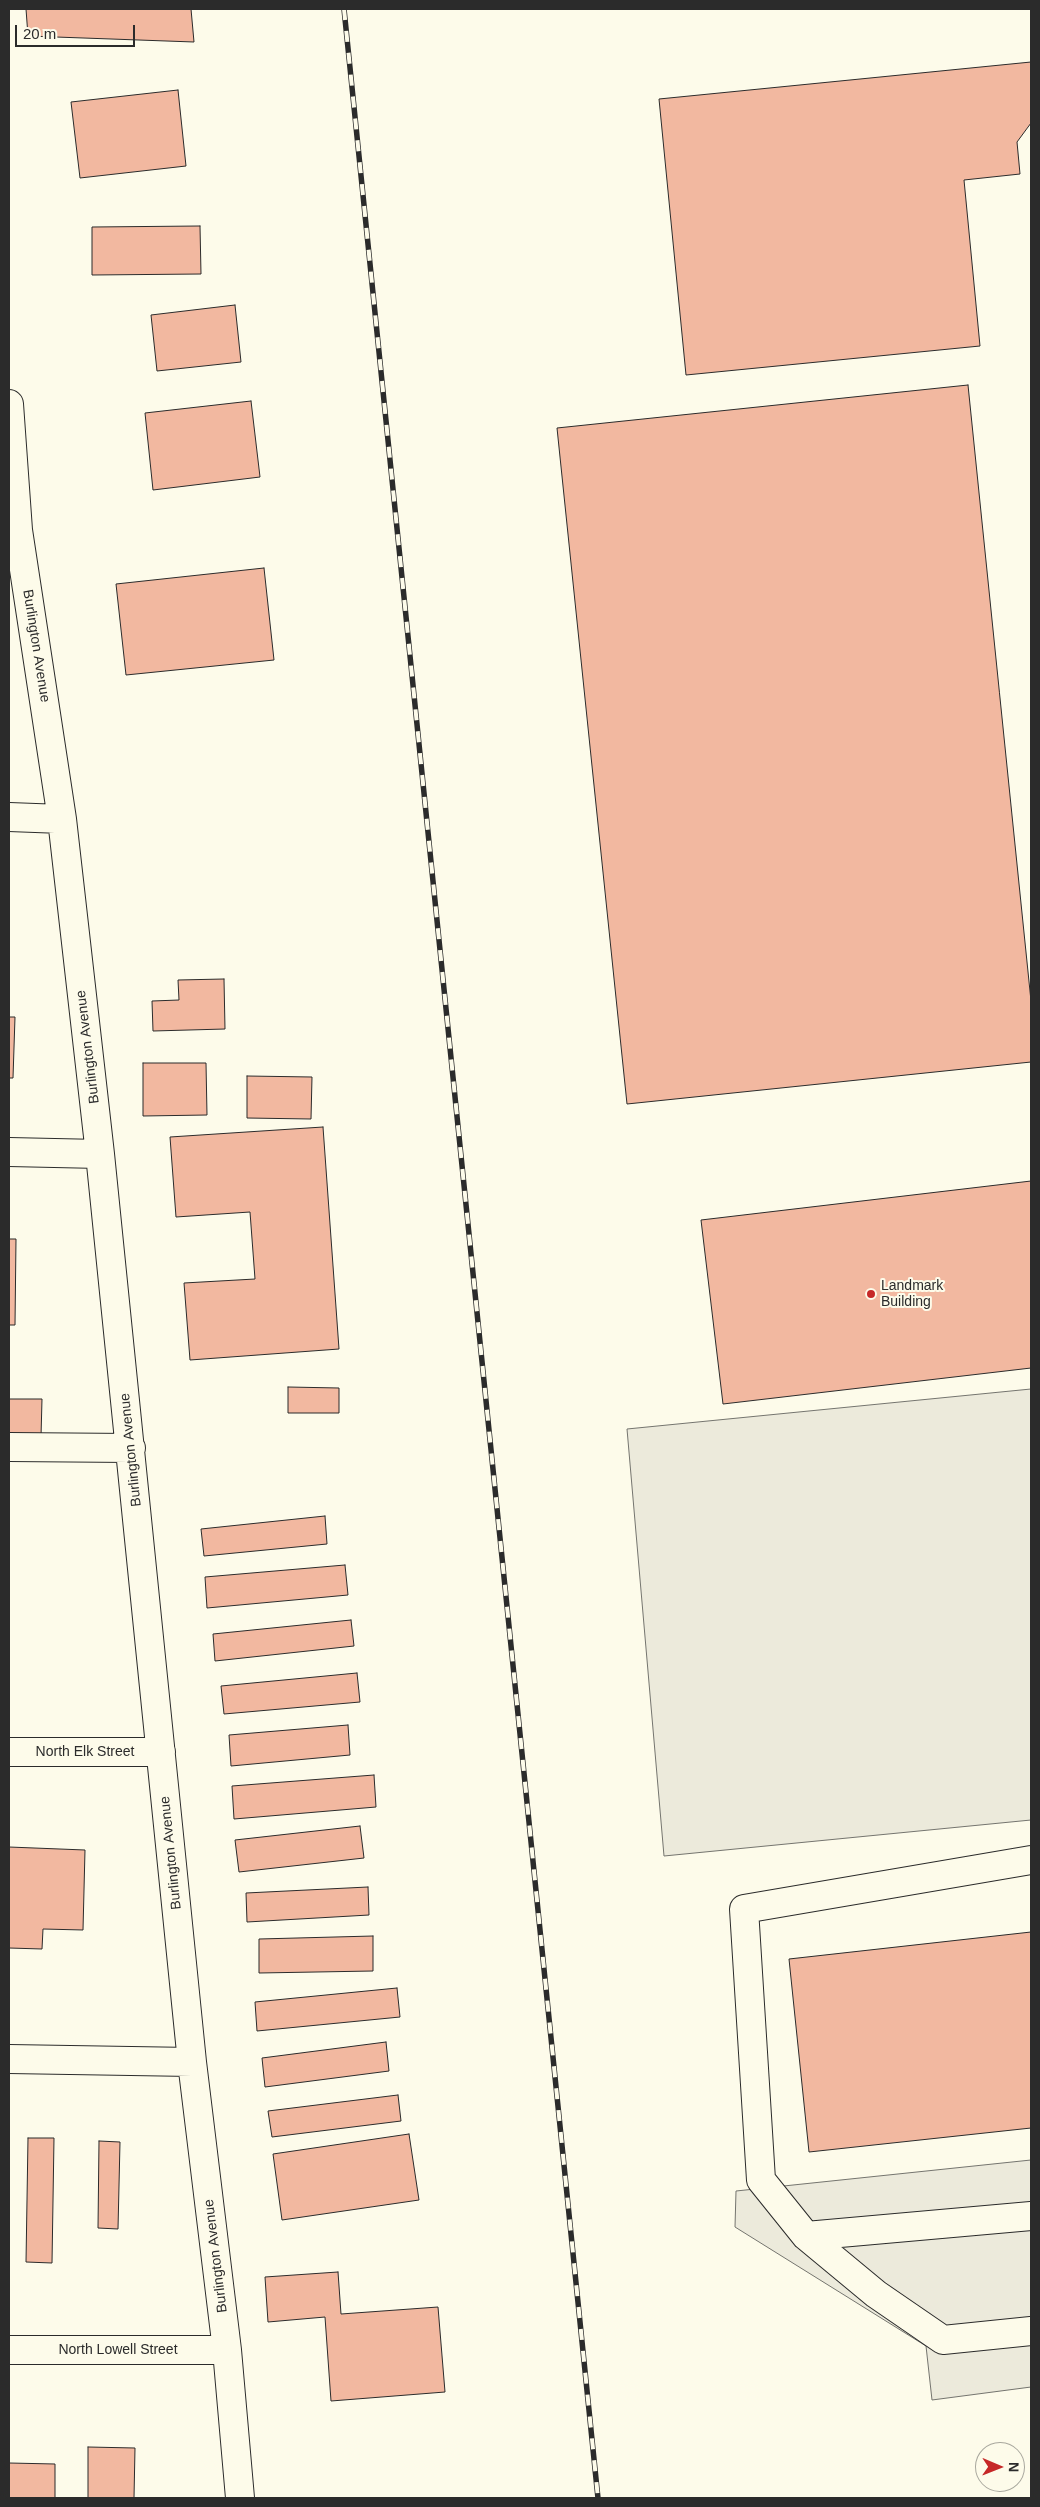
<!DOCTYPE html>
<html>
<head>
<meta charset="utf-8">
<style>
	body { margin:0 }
	#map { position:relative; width:1040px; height:2507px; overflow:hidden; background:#fdfbea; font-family:Helvetica,sans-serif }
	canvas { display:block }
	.frame { position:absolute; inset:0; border:10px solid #2b2b2b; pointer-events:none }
	.north { position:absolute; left:975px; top:2442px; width:50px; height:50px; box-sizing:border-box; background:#fdfbea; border:1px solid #a9a89e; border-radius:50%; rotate:91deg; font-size:14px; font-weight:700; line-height:20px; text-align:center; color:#2b2b2b }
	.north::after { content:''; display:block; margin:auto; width:18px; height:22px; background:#c62828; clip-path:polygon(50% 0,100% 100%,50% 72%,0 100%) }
	.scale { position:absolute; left:15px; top:25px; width:120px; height:22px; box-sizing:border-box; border:2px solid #2b2b2b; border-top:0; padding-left:6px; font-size:15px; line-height:18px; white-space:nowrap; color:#2b2b2b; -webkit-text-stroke:4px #fdfbea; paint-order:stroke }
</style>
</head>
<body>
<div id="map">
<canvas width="1040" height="2507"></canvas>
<div class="frame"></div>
<div class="north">N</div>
<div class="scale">20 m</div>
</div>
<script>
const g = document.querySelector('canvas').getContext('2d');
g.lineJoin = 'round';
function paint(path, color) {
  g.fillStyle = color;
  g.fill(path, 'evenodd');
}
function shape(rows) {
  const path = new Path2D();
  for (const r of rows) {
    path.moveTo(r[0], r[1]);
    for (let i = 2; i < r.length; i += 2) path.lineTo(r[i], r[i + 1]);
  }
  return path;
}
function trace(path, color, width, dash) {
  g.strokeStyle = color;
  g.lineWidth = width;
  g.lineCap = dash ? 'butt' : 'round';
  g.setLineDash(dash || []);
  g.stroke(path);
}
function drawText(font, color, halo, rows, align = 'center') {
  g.font = font + ' Helvetica,sans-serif';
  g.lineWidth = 4;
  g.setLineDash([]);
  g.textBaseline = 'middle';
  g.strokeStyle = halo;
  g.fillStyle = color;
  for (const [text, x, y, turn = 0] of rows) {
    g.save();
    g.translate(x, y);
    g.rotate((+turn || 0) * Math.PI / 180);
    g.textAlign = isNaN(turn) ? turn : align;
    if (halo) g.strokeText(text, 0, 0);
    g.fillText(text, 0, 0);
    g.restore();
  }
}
const parking = shape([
	[1031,1389,1031,1820,664,1856,627,1429,1031,1389],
	[1031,2160,1031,2387,932,2400,926,2346,735,2227,736,2191,1031,2160]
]);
paint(parking, '#eceadb');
trace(parking, '#74746e', 1);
const building = shape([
	[26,9,191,9,194,42,28,36,26,9],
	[1031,62,1031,123,1017,142,1020,174,964,180,980,346,686,375,659,99,1031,62],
	[178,90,186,166,80,178,71,102,178,90],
	[200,226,201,274,92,275,92,227,200,226],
	[235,305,241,362,157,371,151,315,235,305],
	[968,385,1031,1001,1031,1062,627,1104,557,428,968,385],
	[251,401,260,477,153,490,145,413,251,401],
	[264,568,274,660,126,675,116,584,264,568],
	[224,979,225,1029,153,1031,152,1001,179,1000,178,980,224,979],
	[9,1017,15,1017,13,1078,9,1078,9,1017],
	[143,1063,206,1063,207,1115,143,1116,143,1063],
	[247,1076,312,1077,311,1119,247,1118,247,1076],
	[323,1127,339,1349,190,1360,184,1283,255,1279,250,1212,176,1217,170,1137,323,1127],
	[1031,1181,1031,1368,723,1404,701,1220,1031,1181],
	[9,1239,16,1239,15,1325,9,1325,9,1239],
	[288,1387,339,1388,339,1413,288,1413,288,1387],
	[9,1399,42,1399,41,1437,9,1437,9,1399],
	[325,1516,327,1544,204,1556,201,1529,325,1516],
	[345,1565,348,1595,207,1608,205,1577,345,1565],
	[351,1620,354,1646,215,1661,213,1634,351,1620],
	[357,1673,360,1702,224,1714,221,1686,357,1673],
	[348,1725,350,1755,231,1766,229,1735,348,1725],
	[374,1775,376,1807,234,1819,232,1786,374,1775],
	[360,1826,364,1858,239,1872,235,1840,360,1826],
	[9,1847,85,1850,83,1930,43,1929,42,1949,9,1948,9,1847],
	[368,1887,369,1915,247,1922,246,1893,368,1887],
	[1031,1932,1031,2128,809,2152,789,1959,1031,1932],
	[373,1936,373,1971,259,1973,259,1939,373,1936],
	[397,1988,400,2017,257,2031,255,2002,397,1988],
	[386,2042,389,2071,265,2087,262,2058,386,2042],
	[398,2095,401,2121,272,2137,268,2111,398,2095],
	[409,2134,419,2200,282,2220,273,2154,409,2134],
	[28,2138,54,2138,52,2263,26,2262,28,2138],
	[99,2141,120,2142,118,2229,98,2228,99,2141],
	[338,2272,341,2314,438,2307,445,2392,331,2401,325,2317,268,2322,265,2277,338,2272],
	[88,2447,135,2448,134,2498,88,2498,88,2447],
	[9,2463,55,2464,55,2498,9,2498,9,2463]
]);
paint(building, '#f2b8a0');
trace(building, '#2b2b2b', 1);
const minor = shape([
	[9,404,18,530,62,819,100,1154,192,2062,227,2350,240,2498],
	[9,817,62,819],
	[9,1152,100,1154],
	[9,1447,131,1448],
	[9,1752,161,1752],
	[1031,1860,744,1909,761,2180,806,2236,876,2294,943,2340,1031,2331],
	[9,2059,192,2062],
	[806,2236,1031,2216],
	[9,2350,227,2350]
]);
trace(minor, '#2b2b2b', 30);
trace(minor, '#fdfbea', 28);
const rail = shape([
	[344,9,598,2498]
]);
trace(rail, '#2b2b2b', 5.5);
trace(rail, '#fdfbea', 4, [11]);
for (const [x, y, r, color] of [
	[871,1294,5,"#c62828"]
]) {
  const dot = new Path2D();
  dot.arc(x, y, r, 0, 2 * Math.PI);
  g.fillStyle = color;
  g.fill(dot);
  trace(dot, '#fdfbea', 2);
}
drawText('14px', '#2b2b2b', '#fdfbea', [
	["Burlington Avenue",36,646,81],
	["Burlington Avenue",88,1047,-97],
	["Burlington Avenue",131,1450,-96],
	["North Elk Street",85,1752],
	["Burlington Avenue",171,1853,-96],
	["Burlington Avenue",216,2256,-97],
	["North Lowell Street",118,2350]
]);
drawText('14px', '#2b2b2b', '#fdfbea', [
	["Landmark",881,1286],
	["Building",881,1302]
], 'left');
</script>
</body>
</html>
